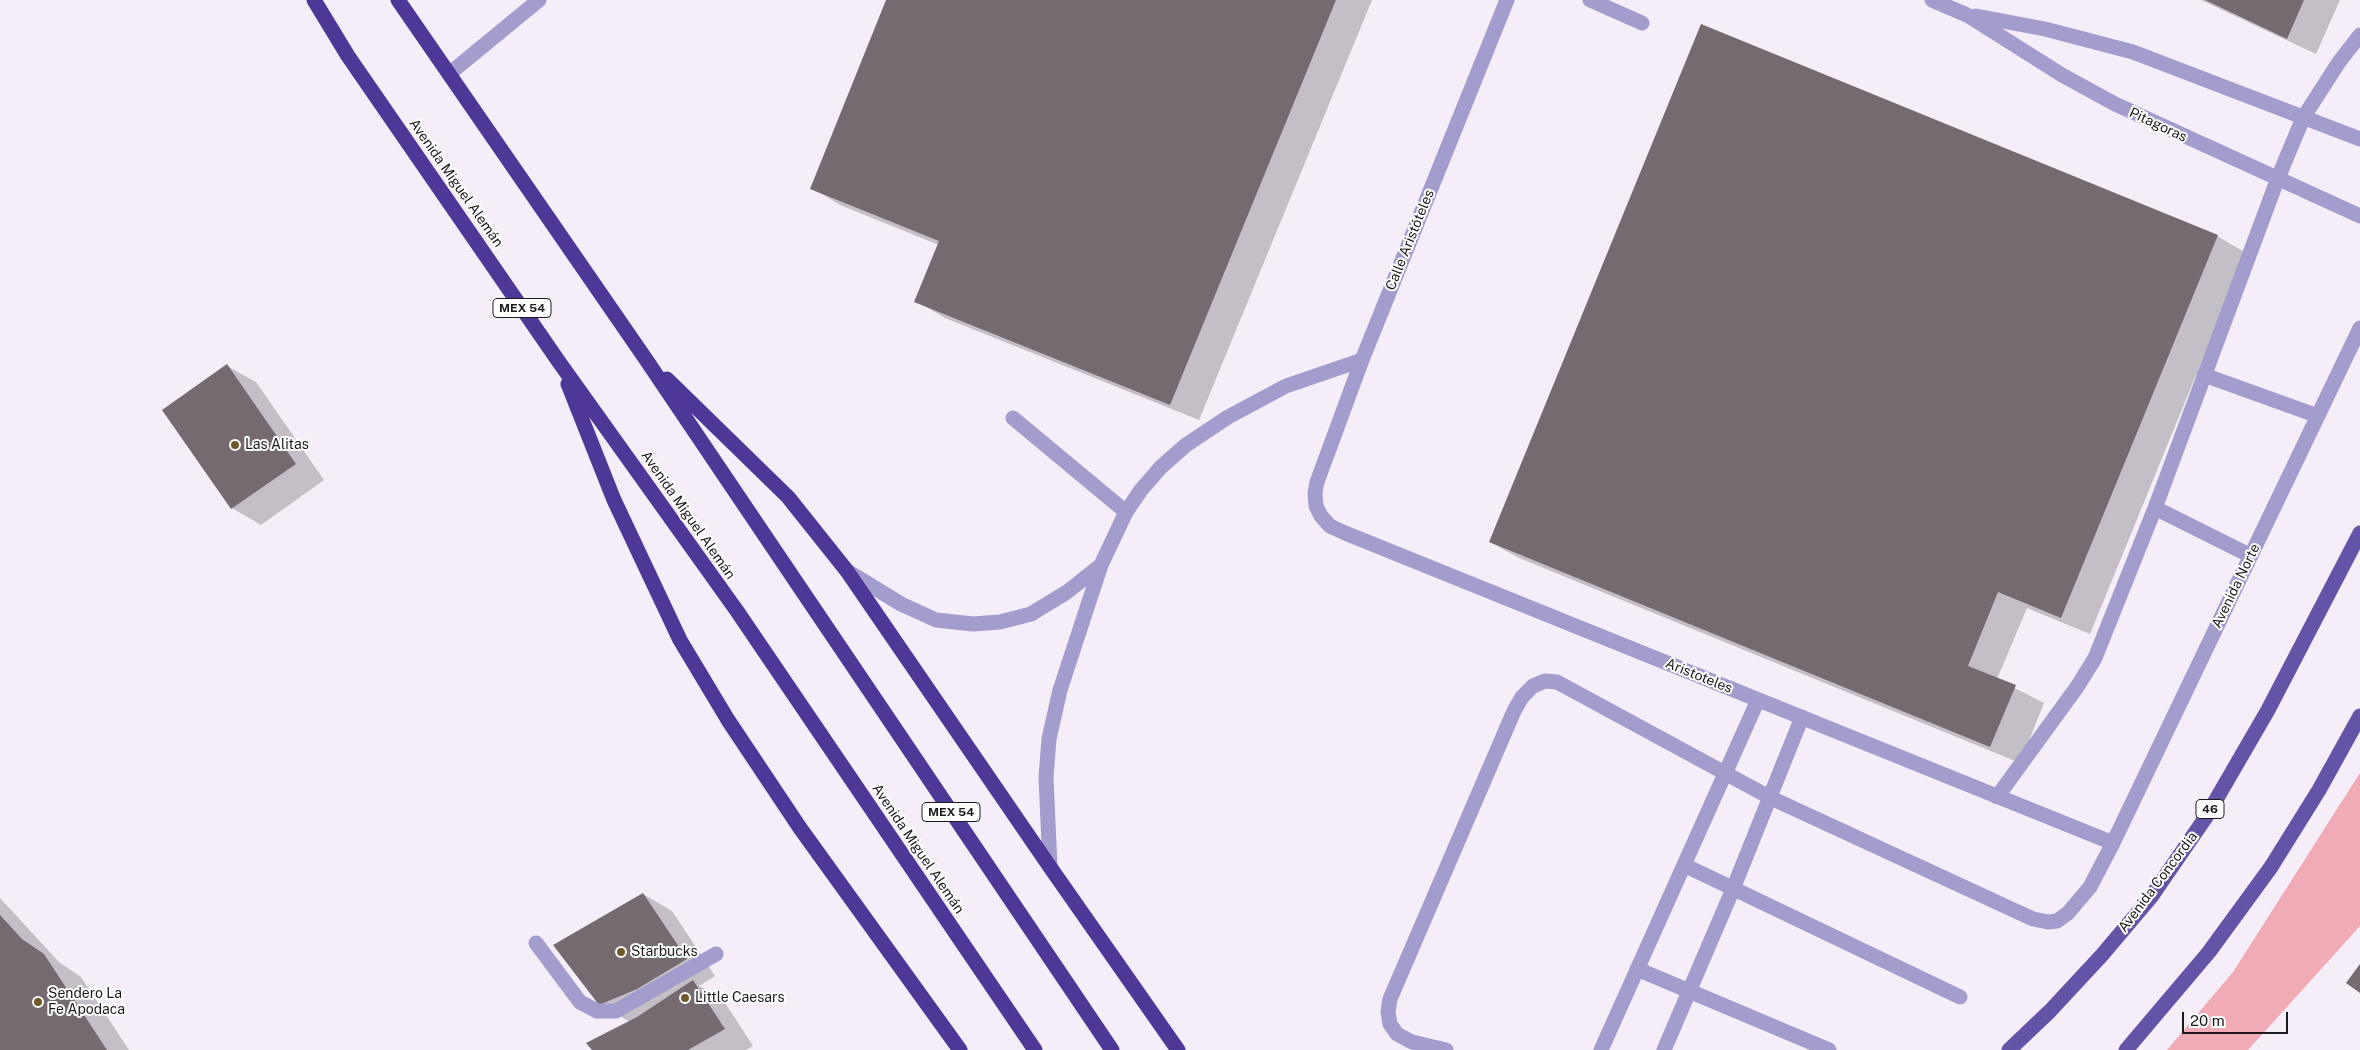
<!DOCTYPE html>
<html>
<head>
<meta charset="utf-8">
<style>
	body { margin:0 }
	#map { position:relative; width:2360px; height:1050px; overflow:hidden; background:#f5eef8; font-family:"Public Sans",sans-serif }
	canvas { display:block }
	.scale { position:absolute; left:2182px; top:1012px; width:106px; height:22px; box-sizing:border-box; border:2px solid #1d1a1e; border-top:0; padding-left:6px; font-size:15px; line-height:18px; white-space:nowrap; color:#1d1a1e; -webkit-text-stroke:4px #fff; paint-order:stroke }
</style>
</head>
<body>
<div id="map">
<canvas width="2360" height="1050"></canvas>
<div class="scale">20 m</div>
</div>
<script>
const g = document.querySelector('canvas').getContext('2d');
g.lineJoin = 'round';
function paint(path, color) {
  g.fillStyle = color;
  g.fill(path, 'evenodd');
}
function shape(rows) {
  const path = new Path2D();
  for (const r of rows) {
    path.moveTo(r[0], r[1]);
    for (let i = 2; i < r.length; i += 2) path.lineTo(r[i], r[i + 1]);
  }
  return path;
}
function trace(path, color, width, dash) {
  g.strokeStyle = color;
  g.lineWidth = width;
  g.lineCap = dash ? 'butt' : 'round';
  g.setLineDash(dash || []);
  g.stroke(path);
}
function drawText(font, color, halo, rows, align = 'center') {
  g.font = font + ' "Public Sans",sans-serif';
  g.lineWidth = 4;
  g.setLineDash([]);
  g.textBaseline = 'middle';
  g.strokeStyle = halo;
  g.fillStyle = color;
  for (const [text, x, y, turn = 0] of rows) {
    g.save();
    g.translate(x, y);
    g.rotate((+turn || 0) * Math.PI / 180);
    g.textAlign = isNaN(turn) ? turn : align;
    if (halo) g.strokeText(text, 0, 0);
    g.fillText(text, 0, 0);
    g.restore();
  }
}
paint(shape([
	[2360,773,2360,926,2248,1050,2167,1050,2233,972]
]), '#f0abb7');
paint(shape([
	[887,0,1372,0,1199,420,945,318,916,301,939,245,840,205,812,188],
	[2201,0,2340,0,2316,54],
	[1702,26,2217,236,2246,253,2090,634,2027,608,1997,679,2044,703,2020,763,1519,558,1490,542],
	[227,366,256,382,324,480,261,525,232,508],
	[643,894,672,911,715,976,699,986,722,998,753,1046,746,1050,593,1050,630,1022,600,1004],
	[0,898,59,962,81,977,129,1050,0,1050]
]), '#0003');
paint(shape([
	[886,0,1336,0,1170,405,914,302,939,241,810,189],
	[2205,0,2304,0,2287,39],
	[1701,24,2218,235,2061,618,1998,592,1968,666,2016,685,1990,747,1489,542],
	[227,364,296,464,231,509,162,410],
	[643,893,687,959,637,989,599,1005,553,945],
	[0,915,22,939,44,954,107,1050,0,1050],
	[2360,964,2360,993,2346,983],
	[693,980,725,1029,688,1050,592,1050,586,1043,637,1017]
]), '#746a70');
trace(shape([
	[1507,0,1362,360,1317,482,1315,493,1316,506,1321,516,1330,526,1345,533,2113,843],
	[1590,0,1642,23],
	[1932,0,1967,15,2062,75,2115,104,2360,216],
	[1976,16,2045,29,2133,52,2360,139],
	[449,74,539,0],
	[2204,375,2318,416],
	[1013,418,1126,512],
	[2155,508,2251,556],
	[847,571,901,604,936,620,973,624,1000,622,1031,614,1067,592,1101,565],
	[1997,797,2077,687,2095,658,2155,508,2278,178,2303,118,2339,62,2360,35],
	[1684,865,1960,997],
	[1050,867,1046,777,1049,739,1060,690,1101,565,1126,512,1141,490,1161,467,1186,445,1228,417,1286,386,1362,360],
	[536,943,580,1002,597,1011,616,1011,716,954],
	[1637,969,1829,1050],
	[1446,1050,1412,1042,1397,1034,1390,1024,1388,1012,1390,999,1514,711,1522,697,1533,686,1545,681,1557,682,1771,798,2033,919,2048,922,2057,921,2068,913,2090,887,2113,843,2360,328],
	[1601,1050,1758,700],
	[1664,1050,1733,889,1802,717]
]), '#a29dcc', 15);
trace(shape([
	[2009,1050,2050,1011,2102,955,2151,897,2206,817,2268,710,2360,533],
	[2126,1050,2209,952,2271,867,2319,790,2360,716]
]), '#6454a7', 15);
trace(shape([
	[314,0,348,56,559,362,737,611,1035,1050],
	[398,0,645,358,1112,1050],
	[667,379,788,497,847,571,1050,867,1178,1050],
	[568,384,614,500,680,640,728,720,800,828,960,1050]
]), '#4f3798', 15);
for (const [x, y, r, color] of [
	[235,445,5,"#6f5929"],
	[621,952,5,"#6f5929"],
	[685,998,5,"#6f5929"],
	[38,1002,5,"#6f5929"]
]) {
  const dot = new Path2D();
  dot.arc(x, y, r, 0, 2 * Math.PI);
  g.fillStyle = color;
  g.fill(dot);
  trace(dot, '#fff', 2);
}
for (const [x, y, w] of [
	[522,308,58],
	[2210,809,28],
	[951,812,58]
]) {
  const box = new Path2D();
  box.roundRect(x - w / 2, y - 9.5, w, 19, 4);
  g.fillStyle = '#fff';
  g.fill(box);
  trace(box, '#1d1a1e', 1);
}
drawText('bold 12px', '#1d1a1e', null, [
	["MEX 54",522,308],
	["46",2210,809],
	["MEX 54",951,812]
]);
drawText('14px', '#1d1a1e', '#fff', [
	["Pitagoras",2158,125,25],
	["Avenida Miguel Alemán",456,183,55],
	["Calle Aristóteles",1410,240,-68],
	["Avenida Miguel Alemán",688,515,55],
	["Avenida Norte",2236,586,-64],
	["Aristoteles",1699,676,22],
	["Avenida Miguel Alemán",918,849,56],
	["Avenida Concordia",2158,882,-53]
]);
drawText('14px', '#1d1a1e', '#fff', [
	["Las Alitas",245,445],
	["Starbucks",631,952],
	["Sendero La",48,994],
	["Fe Apodaca",48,1010],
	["Little Caesars",695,998]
], 'left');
</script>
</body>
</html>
